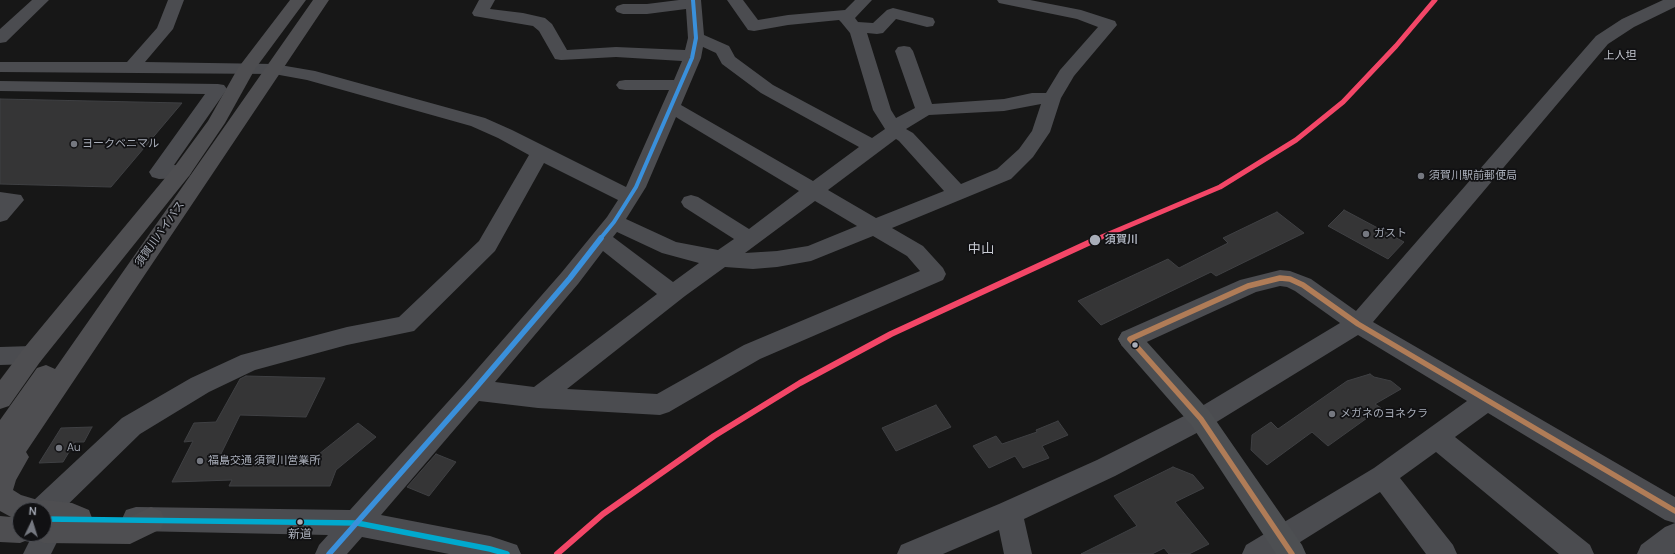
<!DOCTYPE html>
<html>
<head>
<meta charset="utf-8">
<style>
	body { margin:0 }
	#map { position:relative; width:1675px; height:554px; overflow:hidden; background:#171717; font-family:Manrope,sans-serif }
	canvas { display:block }
	.north { position:absolute; left:12px; top:502px; width:40px; height:40px; box-sizing:border-box; background:#111113; border:1px solid #4d4f55; border-radius:50%; rotate:4deg; font-size:11px; font-weight:700; line-height:16px; text-align:center; color:#a8adb8 }
	.north::after { content:''; display:block; margin:auto; width:14px; height:18px; background:#757880; clip-path:polygon(50% 0,100% 100%,50% 72%,0 100%) }
</style>
</head>
<body>
<div id="map">
<canvas width="1675" height="554"></canvas>
<div class="north">N</div>
</div>
<script>
const g = document.querySelector('canvas').getContext('2d');
g.lineJoin = 'round';
function paint(path, color) {
  g.fillStyle = color;
  g.fill(path, 'evenodd');
}
function shape(rows) {
  const path = new Path2D();
  for (const r of rows) {
    path.moveTo(r[0], r[1]);
    for (let i = 2; i < r.length; i += 2) path.lineTo(r[i], r[i + 1]);
  }
  return path;
}
function trace(path, color, width, dash) {
  g.strokeStyle = color;
  g.lineWidth = width;
  g.lineCap = dash ? 'butt' : 'round';
  g.setLineDash(dash || []);
  g.stroke(path);
}
function drawText(font, color, halo, rows, align = 'center') {
  g.font = font + ' Manrope,"Noto Sans JP",sans-serif';
  g.lineWidth = 3.5;
  g.setLineDash([]);
  g.textBaseline = 'middle';
  g.strokeStyle = halo;
  g.fillStyle = color;
  for (const [text, x, y, turn = 0] of rows) {
    g.save();
    g.translate(x, y);
    g.rotate((+turn || 0) * Math.PI / 180);
    g.textAlign = isNaN(turn) ? turn : align;
    if (halo) g.strokeText(text, 0, 0);
    g.fillText(text, 0, 0);
    g.restore();
  }
}
const building = shape([
	[0,99,182,103,111,187,0,184,0,99],
	[1344,210,1404,242,1388,259,1328,226,1344,210],
	[1277,212,1304,233,1216,276,1211,272,1101,325,1078,301,1168,259,1179,268,1228,243,1223,238,1277,212],
	[1370,374,1374,377,1391,381,1401,389,1375,404,1381,408,1328,446,1312,432,1267,465,1251,450,1252,435,1271,422,1278,429,1347,381,1370,374],
	[246,376,325,378,306,417,240,415,219,458,314,458,358,423,376,437,336,470,330,486,229,486,232,480,172,482,193,441,184,442,194,423,216,422,240,379,246,376],
	[936,405,951,427,896,451,882,428,936,405],
	[1058,421,1068,435,1042,446,1049,458,1023,468,1015,456,989,468,973,446,996,436,1002,444,1037,432,1036,430,1058,421],
	[92,427,84,442,75,442,63,462,39,463,61,428,92,427],
	[436,454,456,462,429,496,407,487,436,454],
	[1173,467,1193,475,1204,488,1175,502,1209,544,1189,554,1169,554,1164,548,1152,554,1081,554,1137,526,1114,496,1173,467]
]);
paint(building, '#353536');
trace(building, '#3f4043', 1);
paint(shape([
	[32,0,49,0,6,42,0,43,0,29,32,0],
	[168,0,184,0,173,29,145,62,274,64,315,71,485,118,512,130,626,187,669,90,625,90,619,89,616,85,619,81,625,80,674,80,682,61,616,57,561,60,555,59,539,31,533,26,474,16,472,13,479,0,495,0,490,9,523,13,545,18,552,24,567,50,616,47,685,50,688,38,686,9,647,14,623,14,617,12,615,9,617,6,623,4,647,4,679,0,701,0,704,35,729,46,735,57,773,85,872,138,885,129,873,110,850,33,841,22,839,20,788,25,754,31,748,30,727,0,743,0,758,20,788,15,845,10,855,0,872,0,855,18,858,22,873,23,887,10,893,8,933,18,935,22,933,26,927,27,896,19,883,33,877,34,867,33,891,110,896,118,915,108,895,51,898,47,904,46,910,47,913,51,932,104,1004,99,1032,93,1046,93,1060,70,1098,27,1077,19,999,3,997,0,1030,0,1081,10,1115,21,1117,25,1074,76,1061,98,1050,132,1033,157,1011,179,892,228,923,246,943,268,946,274,943,280,760,359,669,412,660,415,538,408,479,401,381,515,490,536,517,545,521,554,449,554,362,537,347,554,315,554,319,545,328,535,136,531,126,528,122,519,126,510,136,507,350,510,465,383,562,272,607,217,618,200,544,163,495,251,414,331,347,345,255,370,209,392,140,434,53,519,59,521,63,530,51,554,23,554,33,534,44,534,44,510,29,510,33,501,122,418,191,378,241,355,347,327,399,317,479,241,529,155,498,138,471,126,307,80,274,74,0,72,0,62,127,62,157,28,168,0],
	[703,47,716,53,722,64,761,93,859,147,813,181,681,105,701,58,703,47],
	[1041,104,1032,131,1019,149,997,169,961,184,913,133,906,129,929,115,1004,111,1041,104],
	[676,117,679,119,799,191,749,229,698,197,691,195,684,197,681,202,684,207,734,239,718,250,676,242,626,219,646,187,676,117],
	[896,139,899,141,944,191,876,218,828,190,896,139],
	[815,201,857,226,808,246,777,251,745,253,815,201],
	[617,232,662,253,699,263,673,282,613,237,617,232],
	[873,236,907,256,920,271,744,345,657,394,567,389,685,296,725,267,753,269,777,267,811,261,873,236],
	[603,251,657,294,534,387,495,382,578,284,603,251],
	[1663,0,1675,0,1675,7,1634,27,1608,44,1373,322,1675,497,1675,553,1673,554,1637,554,1641,545,1665,527,1675,523,1665,520,1488,413,1455,437,1590,545,1594,554,1559,554,1436,452,1400,478,1453,545,1457,554,1426,554,1380,492,1281,554,1242,554,1246,545,1374,468,1467,401,1358,335,1210,426,1115,476,1024,519,1032,554,1004,554,999,530,943,554,897,554,901,545,999,504,1097,460,1192,412,1340,323,1295,291,1287,287,1280,286,1256,292,1138,346,1130,348,1122,346,1118,339,1122,332,1240,280,1280,270,1290,271,1311,279,1356,311,1596,36,1622,19,1663,0],
	[0,81,218,84,224,85,227,89,174,165,189,166,192,171,189,176,182,178,159,179,152,177,149,172,205,94,0,91,0,81],
	[0,192,21,195,24,200,7,220,0,222,0,192],
	[32,346,40,348,44,355,40,362,32,364,0,365,0,347,32,346]
]), '#4b4c50');
paint(shape([
	[1130,330,1138,332,1210,412,1302,545,1306,554,1276,554,1192,426,1122,346,1118,339,1122,332,1130,330]
]), '#4d4f52');
paint(shape([
	[290,0,306,0,255,69,225,123,189,176,40,362,9,406,0,409,0,380,24,348,175,166,208,121,238,68,290,0],
	[313,0,329,0,26,452,29,457,16,480,13,490,21,495,41,501,44,500,72,503,89,510,92,518,128,518,151,507,161,511,165,520,161,529,130,544,44,543,34,539,32,534,44,534,44,510,20,510,20,534,32,534,30,539,20,543,0,542,0,516,11,517,0,511,0,420,37,368,46,365,55,369,313,0]
]), '#4e4e51');
trace(shape([
	[44,519,357,523,490,549,507,554]
]), '#00a9ce', 5.5);
trace(shape([
	[600,239,614,222,636,187,692,58,696,38,693,0]
]), '#3a90db', 4);
trace(shape([
	[329,554,474,390,570,278,601,238]
]), '#3a90db', 5.5);
trace(shape([
	[1292,554,1201,419,1130,339,1248,286,1280,278,1290,279,1303,285,1358,324,1675,511]
]), '#b07c57', 5.5);
trace(shape([
	[1097,239,1220,187,1296,140,1343,102,1396,46,1435,0]
]), '#f34667', 5);
trace(shape([
	[557,554,603,514,714,436,800,383,891,334,1099,238]
]), '#f34667', 6);
for (const [x, y, r, color] of [
	[74,144,4,"#757880"],
	[1421,176,4,"#757880"],
	[1366,234,4,"#757880"],
	[1095,240,6,"#a8adb8"],
	[1135,345,3.5,"#a8adb8"],
	[1332,414,4,"#757880"],
	[59,448,4,"#757880"],
	[200,461,4,"#757880"],
	[300,522,3.5,"#a8adb8"]
]) {
  const dot = new Path2D();
  dot.arc(x, y, r, 0, 2 * Math.PI);
  g.fillStyle = color;
  g.fill(dot);
  trace(dot, '#111113', 1.5);
}
drawText('11px', '#c9ccd4', '#111113', [
	["上人坦",1620,56]
]);
drawText('11px', '#a8adb8', '#111113', [
	["ヨークベニマル",82,144],
	["須賀川駅前郵便局",1429,176],
	["ガスト",1374,234],
	["メガネのヨネクラ",1340,414],
	["Au",67,448],
	["福島交通 須賀川営業所",208,461]
], 'left');
drawText('11px', '#a8adb8', '#111113', [
	["須賀川バイパス",160,234,-55]
]);
drawText('bold 11px', '#a8adb8', '#111113', [
	["須賀川",1105,240]
], 'left');
drawText('12px', '#a8adb8', '#111113', [
	["新道",300,535]
]);
drawText('13px', '#c9ccd4', '#111113', [
	["中山",981,249]
]);
</script>
</body>
</html>
